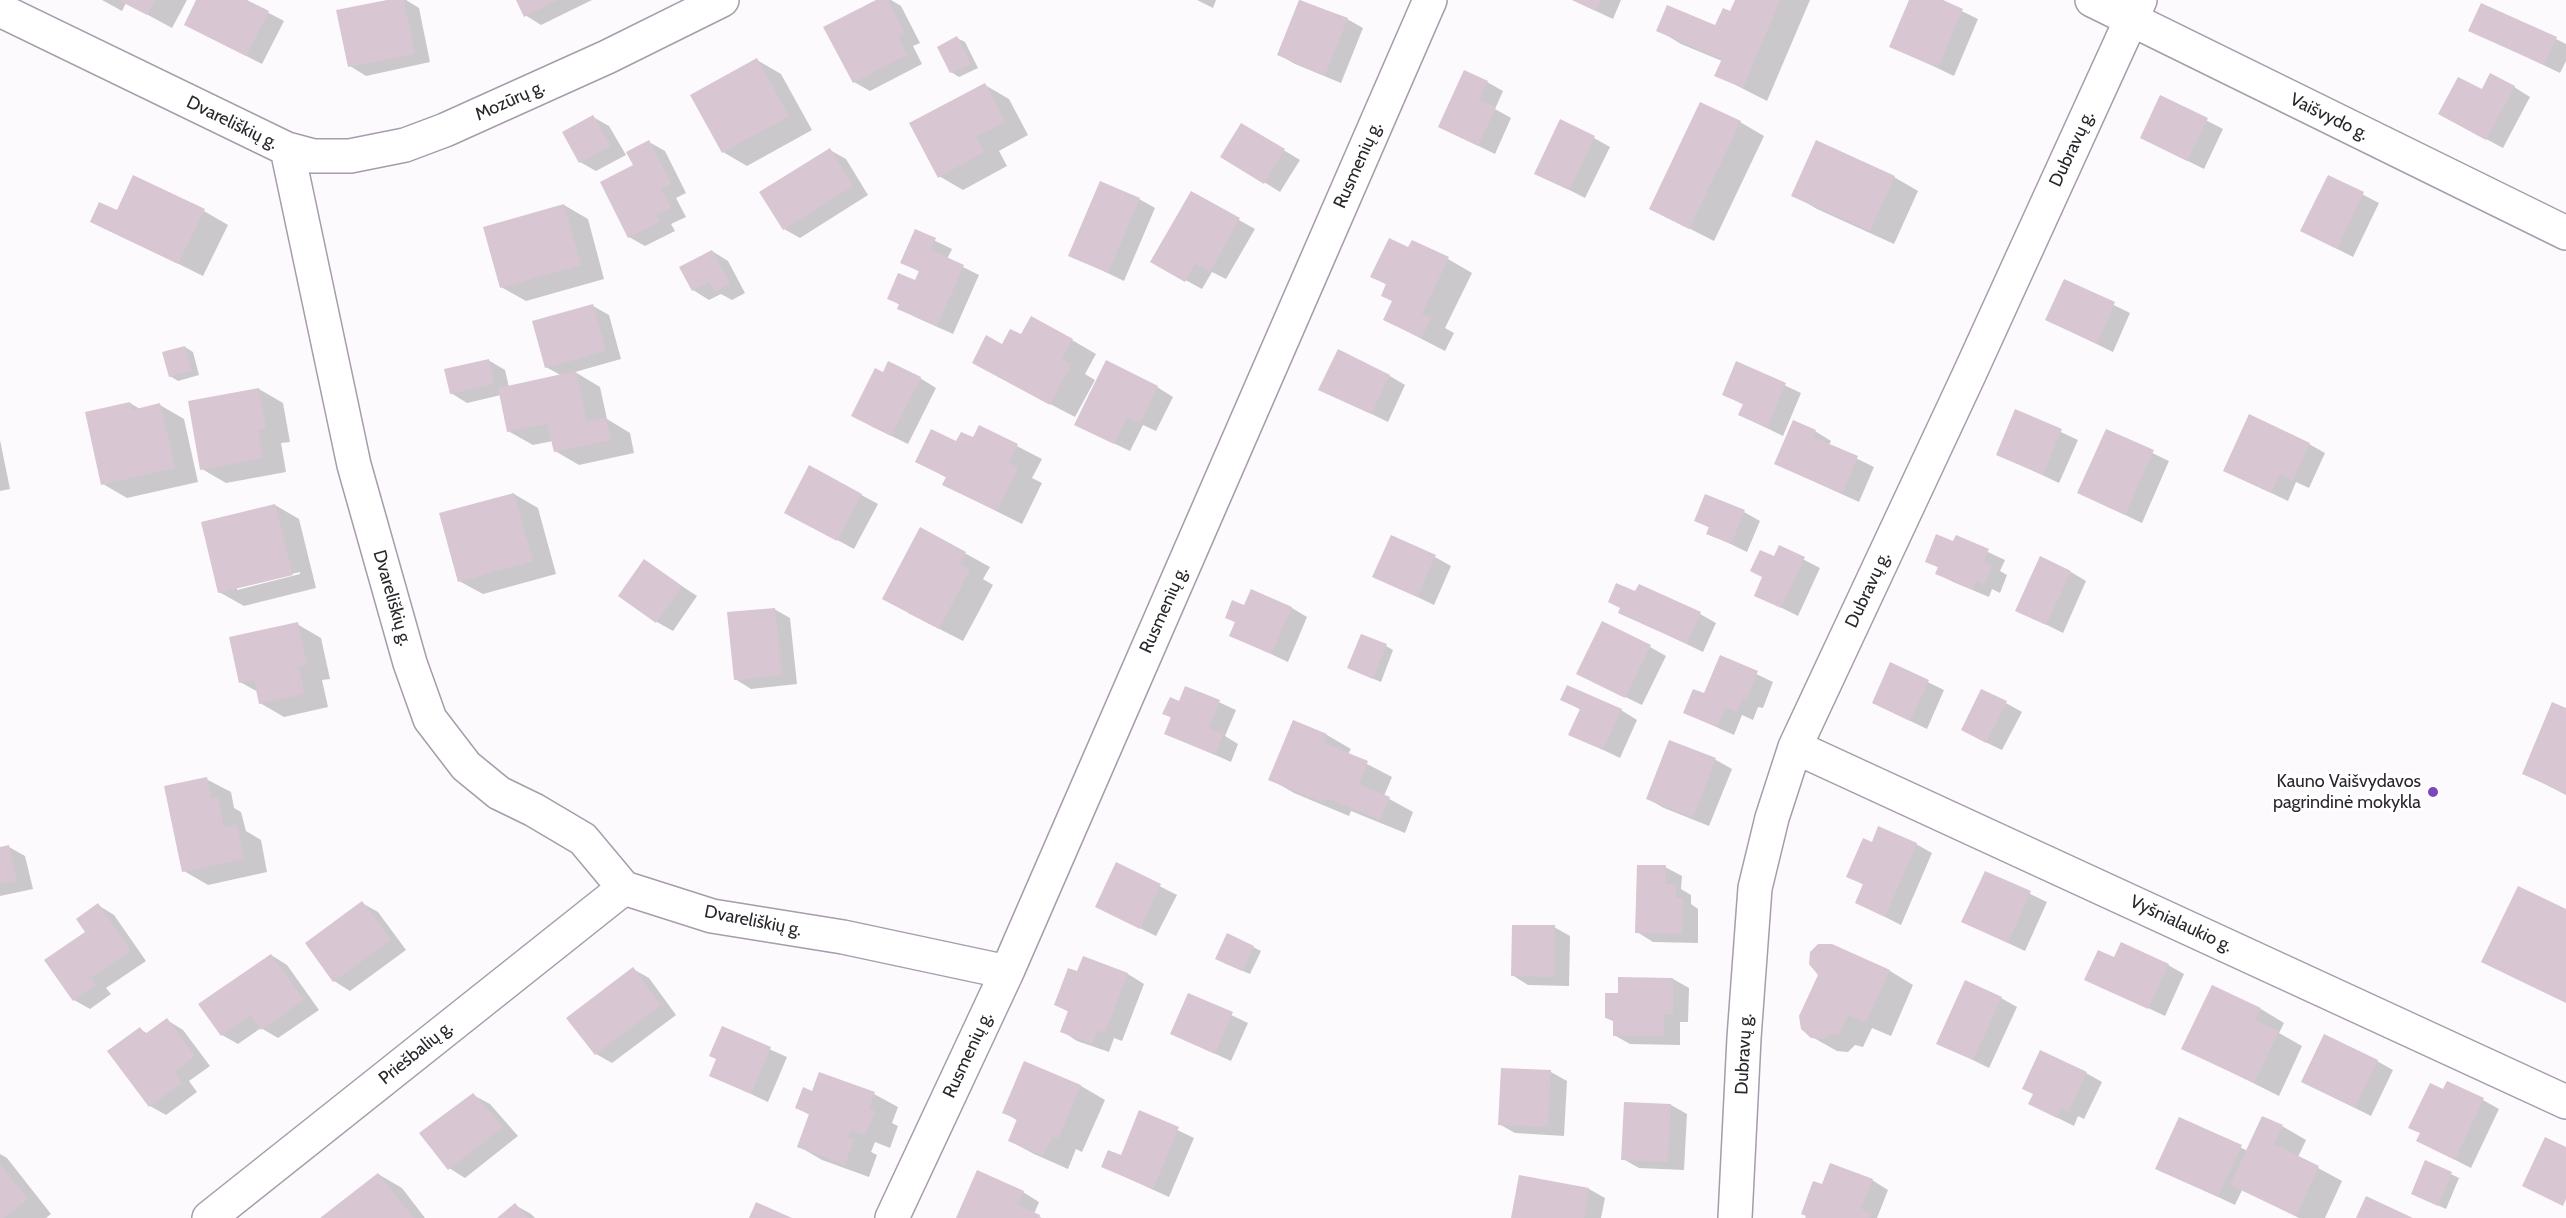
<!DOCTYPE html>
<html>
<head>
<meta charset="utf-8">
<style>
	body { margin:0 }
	canvas { display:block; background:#fcfafd }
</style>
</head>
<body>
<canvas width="2566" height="1218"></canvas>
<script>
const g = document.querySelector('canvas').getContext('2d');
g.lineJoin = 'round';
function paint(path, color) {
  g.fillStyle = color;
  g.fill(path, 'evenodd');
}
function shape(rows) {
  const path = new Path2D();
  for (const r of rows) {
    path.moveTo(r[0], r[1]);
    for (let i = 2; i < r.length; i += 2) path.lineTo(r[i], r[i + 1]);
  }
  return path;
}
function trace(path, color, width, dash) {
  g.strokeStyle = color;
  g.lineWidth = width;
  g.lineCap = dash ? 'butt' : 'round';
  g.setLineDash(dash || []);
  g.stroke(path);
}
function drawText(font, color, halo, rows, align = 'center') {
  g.font = font + ' Cabin,sans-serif';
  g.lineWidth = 6;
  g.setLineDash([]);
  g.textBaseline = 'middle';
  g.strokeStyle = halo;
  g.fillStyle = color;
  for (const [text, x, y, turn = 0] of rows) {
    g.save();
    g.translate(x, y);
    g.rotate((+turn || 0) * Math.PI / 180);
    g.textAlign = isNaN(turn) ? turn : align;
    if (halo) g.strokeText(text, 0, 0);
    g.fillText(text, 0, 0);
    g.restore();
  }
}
paint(shape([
	[102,0,187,0,172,28,126,3,122,11],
	[198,0,244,0,284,21,262,64,201,33],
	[394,0,406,0,419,8,430,62,366,76,350,66],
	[517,0,592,0,541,25,525,15],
	[879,0,891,0,901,6,920,43,913,46,922,64,870,91,854,82],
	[1197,0,1216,0,1213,8],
	[1300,0,1347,19,1363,28,1341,83,1295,64,1279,55],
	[1572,0,1621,0,1613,19],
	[1737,0,1810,0,1767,101,1716,75,1722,61,1681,44,1658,30,1716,27,1731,13],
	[1910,0,1939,0,1978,19,1954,76,1891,46],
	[2470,30,2556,39,2566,44,2566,61,2560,73],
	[957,38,965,42,978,68,959,77,951,72],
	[757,60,781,74,812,130,747,166,723,152],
	[1487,82,1503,91,1495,109,1511,118,1495,154,1440,127],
	[985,85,1009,99,1028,135,999,151,1007,166,963,190,939,176],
	[2514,87,2530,97,2503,148,2456,123,2482,91],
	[2161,97,2223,129,2204,169,2158,146],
	[593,117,609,126,626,155,596,171,580,162],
	[1740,122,1764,136,1714,241,1651,209],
	[1257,134,1300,160,1280,192,1264,182],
	[1594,138,1610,147,1585,198,1536,173],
	[649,142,665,151,686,193,676,198,686,217,671,224,675,231,645,246,629,237,635,166],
	[830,150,846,159,868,195,800,238,784,229],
	[1894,177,1918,191,1894,244,1817,209,1793,195],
	[2329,177,2379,203,2353,257,2302,231],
	[1191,193,1255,229,1226,279,1212,272,1202,289,1152,262],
	[1139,199,1155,208,1124,281,1070,255],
	[564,205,588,219,604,279,526,301,501,287],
	[204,211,228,225,203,276,92,221,117,212],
	[915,231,952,249,947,259,979,275,953,334,915,317,899,308,900,305,888,298,916,282,920,272,901,262],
	[1409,249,1448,259,1472,273,1445,328,1454,333,1445,351,1385,320,1394,301,1387,285,1372,276],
	[712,251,728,261,745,293,732,300,721,294,709,300,693,290],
	[2065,281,2130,313,2113,352,2047,320],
	[593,306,609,315,621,359,575,372,600,387,607,419,630,433,634,453,579,465,555,451,553,441,533,445,508,431,501,395,467,403,451,393,488,360,505,370,509,387,562,376,546,367],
	[1022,336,1072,340,1096,354,1085,374,1095,380,1075,417,997,376,1003,346],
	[185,347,193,352,199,375,178,381,170,376],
	[1737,363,1801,393,1783,436,1740,415,1744,405,1724,394],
	[883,374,920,378,936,388,908,444,869,425],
	[1390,376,1405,385,1388,422,1320,389],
	[1157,387,1173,397,1156,431,1143,425,1130,451,1092,433],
	[259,389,283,403,290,442,281,443,286,472,226,483,202,469],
	[130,403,140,409,160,405,184,419,198,482,127,498,103,484],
	[2016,411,2078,440,2059,483,1997,454],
	[980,427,1042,459,1032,478,1042,483,1022,524,944,485,947,478,917,461,957,443,974,439],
	[1815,431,1831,441,1829,445,1874,467,1859,502,1776,464],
	[2106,431,2169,461,2142,523,2079,493],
	[0,440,10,489,0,491],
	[2309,444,2325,453,2309,488,2296,482,2288,501,2225,471],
	[810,467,878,504,854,549,802,521],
	[514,494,538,508,556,574,483,594,459,581],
	[275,505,299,519,316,588,244,606,219,592],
	[300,572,300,574,237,590,237,587],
	[1744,512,1760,521,1747,552,1708,533,1710,528,1695,520],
	[921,529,990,567,983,579,993,585,963,641,908,613],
	[1956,537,2005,560,2000,571,2007,575,2000,593,1992,589,1989,597,1953,582,1937,573,1939,568,1927,561,1954,543],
	[1779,547,1820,568,1798,616,1756,595],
	[1435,557,1451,566,1434,605,1374,576],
	[644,561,697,596,673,631,657,622],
	[2071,572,2086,581,2063,633,2017,610],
	[1244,606,1292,608,1307,617,1288,662,1230,635,1236,623,1227,617],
	[774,609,790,618,797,684,751,689,735,679],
	[1620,612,1700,614,1716,623,1703,652],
	[297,624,321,638,330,679,322,680,328,707,284,717,260,703,258,692,240,682],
	[1386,646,1393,650,1381,682,1357,672],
	[1650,647,1666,656,1642,705,1594,682],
	[1721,657,1773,682,1763,708,1758,707,1753,720,1742,715,1734,735,1685,713,1705,695],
	[1891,664,1944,690,1927,729,1873,703],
	[1186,687,1236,710,1225,736,1238,744,1231,762,1166,733,1172,718,1164,714,1180,703],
	[1562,699,1621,710,1637,720,1620,758,1570,734,1581,710],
	[2006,703,2022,712,2002,750,1979,739],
	[2566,710,2566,795,2523,773],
	[1294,721,1327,735,1351,749,1348,754,1392,777,1384,796,1413,812,1405,833,1351,811,1349,816,1294,793,1270,779],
	[1670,742,1716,760,1732,769,1709,826,1664,808,1648,799],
	[206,779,231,792,234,808,241,812,246,831,261,840,267,872,208,885,184,871],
	[1873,844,1916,844,1932,853,1901,925,1857,903,1864,885,1848,876],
	[9,847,25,856,33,889,0,896,0,849],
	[1116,864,1177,895,1156,936,1113,915],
	[1665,867,1682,876,1681,889,1691,895,1691,904,1698,909,1698,943,1653,942,1637,932],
	[1986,873,2047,902,2025,951,1963,922],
	[362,903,378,912,406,950,350,991,334,981,307,944],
	[98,905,114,915,146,961,106,988,111,994,90,1009,74,1000,88,933],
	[1554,927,1570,936,1569,986,1528,985,1512,975],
	[1831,945,1890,971,1913,985,1891,1036,1872,1028,1863,1047,1855,1045,1848,1052,1837,1051,1812,1037],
	[1253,947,1261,951,1250,974,1224,963],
	[271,955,287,965,319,1010,278,1038,261,1028,238,1044,222,1035],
	[1083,958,1128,974,1144,984,1122,1041,1114,1038,1109,1052,1077,1041,1062,1031,1069,1012,1056,1005,1077,973],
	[2115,959,2168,965,2184,974,2165,1016,2086,979],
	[633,969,649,978,676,1015,612,1063,596,1054],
	[1673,979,1689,988,1688,1022,1680,1022,1680,1045,1630,1044,1614,1035,1615,1022,1606,1018,1619,995],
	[1189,995,1248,1023,1231,1061,1172,1034],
	[2001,998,2017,1007,1989,1068,1938,1043],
	[2261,1009,2284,1023,2279,1033,2302,1046,2279,1096,2183,1048],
	[167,1020,183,1030,210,1066,189,1081,197,1092,166,1115,150,1106,140,1029,148,1034],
	[722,1028,787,1057,768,1102,710,1075,718,1059],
	[2377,1061,2393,1070,2371,1116,2303,1082],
	[1025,1063,1081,1086,1105,1100,1082,1152,1076,1149,1068,1169,1034,1154,1010,1141,1018,1121,1004,1112],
	[1551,1072,1567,1081,1564,1136,1515,1133,1499,1124],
	[2086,1073,2102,1082,2084,1119,2078,1116,2074,1126,2030,1104,2034,1094],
	[2444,1091,2483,1100,2499,1109,2471,1168,2418,1141],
	[874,1094,898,1107,892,1123,898,1126,890,1148,875,1142,871,1152,877,1155,869,1177,822,1160,798,1146,810,1115,797,1108],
	[473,1095,490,1104,518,1136,465,1178,449,1168],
	[1671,1105,1687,1114,1684,1170,1639,1168,1623,1159],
	[1140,1112,1194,1138,1169,1197,1103,1167,1121,1157],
	[2180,1119,2248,1151,2282,1126,2306,1140,2298,1157,2342,1181,2325,1218,2299,1218,2242,1190,2235,1205,2157,1168],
	[0,1154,7,1158,51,1214,46,1218,0,1218],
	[2426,1162,2459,1178,2446,1209,2420,1197],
	[378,1174,402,1188,425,1218,322,1218],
	[1872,1180,1888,1190,1877,1218,1807,1218,1823,1186],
	[1589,1189,1605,1198,1601,1218,1513,1218],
	[1023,1192,1039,1202,1034,1214,1042,1218,957,1218],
	[515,1205,531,1214,535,1218,499,1218]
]), '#0003');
paint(shape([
	[118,0,155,0,147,15],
	[196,0,247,0,269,11,246,56,184,25],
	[387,0,404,0,415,54,348,67,336,10],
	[516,0,558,0,524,17],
	[876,0,888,0,905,33,898,37,907,55,853,83,823,27],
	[1299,0,1348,18,1325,75,1277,55],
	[1573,0,1601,0,1596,11],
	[1735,0,1780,0,1743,88,1714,76,1722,59,1656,31,1667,5,1715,25,1723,8,1730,11],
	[1909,0,1943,0,1963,9,1938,68,1889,47],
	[2481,3,2557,37,2544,65,2468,31],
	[957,36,971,64,950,73,937,47],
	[757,58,789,116,722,153,690,95],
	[1464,70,1488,81,1479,100,1496,107,1478,146,1438,127],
	[2490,73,2515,86,2486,140,2438,114,2458,77,2482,89],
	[985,83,1005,122,976,137,984,152,938,178,909,123],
	[2160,95,2208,118,2187,161,2140,138],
	[1700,102,1741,121,1689,229,1649,209],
	[593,115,611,146,579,163,562,132],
	[1560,119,1595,136,1569,190,1534,174],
	[1241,123,1285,149,1264,184,1220,157],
	[649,140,671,184,661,188,671,208,656,215,660,222,628,238,600,182,633,165,626,152],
	[1816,140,1895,176,1870,231,1791,196],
	[830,148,853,186,783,230,759,192],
	[133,175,205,209,178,264,90,222,99,202,117,210],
	[2328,175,2364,192,2337,249,2300,231],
	[1100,181,1140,198,1108,273,1068,256],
	[1191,191,1240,218,1210,272,1195,264,1185,282,1150,262],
	[564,204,581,265,500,288,483,227],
	[915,229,936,238,931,250,964,265,937,326,897,309,899,304,887,299,898,273,915,280,919,271,900,263],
	[1389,238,1408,247,1412,240,1449,257,1422,314,1431,318,1421,338,1383,320,1392,301,1381,296,1386,284,1370,277],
	[712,250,730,284,715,292,709,282,692,291,679,267],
	[2064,279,2115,302,2097,344,2045,320],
	[593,304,606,351,545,368,532,321],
	[1031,316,1073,339,1062,359,1071,365,1050,405,972,363,986,335,1002,344,1010,329,1021,334],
	[185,346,192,371,169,377,162,352],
	[1338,349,1390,375,1371,414,1318,390],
	[489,359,494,384,450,394,444,369],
	[1106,360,1158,386,1140,423,1127,417,1114,444,1074,425],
	[888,361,921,377,891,436,851,416,875,368,883,372],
	[1736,361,1786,383,1767,428,1738,415,1743,404,1722,395],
	[576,371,587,422,606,417,611,440,554,452,547,424,507,432,498,388],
	[259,388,266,428,258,430,263,458,200,470,188,401],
	[130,402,132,410,160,403,175,468,101,485,85,412],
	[2015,409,2062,429,2043,475,1996,455],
	[2249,414,2310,443,2293,480,2280,474,2271,493,2223,471],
	[1793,420,1816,430,1813,437,1858,456,1842,494,1774,464],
	[979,425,1018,444,1009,463,1018,468,997,511,942,485,946,477,915,462,931,429,956,441,961,432,973,437],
	[2106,429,2154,450,2125,515,2077,493],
	[809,465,862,494,837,541,784,513],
	[514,493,533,561,458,582,439,513],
	[1705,494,1745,510,1731,544,1706,534,1709,527,1694,521],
	[275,504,293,575,218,593,201,522],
	[920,527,966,552,960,564,970,570,939,629,882,599],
	[1936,534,1953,541,1956,535,1989,549,1984,561,1992,565,1984,585,1976,581,1972,589,1935,574,1938,567,1925,562],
	[1391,535,1436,555,1417,597,1372,577],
	[1779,545,1805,557,1781,608,1754,596,1762,577,1750,571,1760,550,1774,556],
	[2040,556,2071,571,2046,625,2015,611],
	[644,559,682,586,656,623,618,596],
	[1616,583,1635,591,1639,584,1701,612,1687,644,1618,613,1620,608,1608,602],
	[1251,589,1292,607,1271,654,1229,636,1235,622,1225,618,1232,600,1244,605],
	[775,608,782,675,734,680,727,612],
	[1602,621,1651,645,1625,698,1576,674],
	[298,622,307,665,299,667,305,694,259,704,254,680,239,683,229,637],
	[1361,634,1387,644,1373,679,1347,668],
	[1720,655,1758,671,1746,700,1742,699,1737,712,1726,707,1717,727,1683,713,1693,689,1704,693],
	[1890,662,1929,680,1910,721,1872,703],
	[1567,685,1622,709,1603,750,1568,735,1580,709,1560,700],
	[1185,686,1220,700,1209,728,1223,734,1215,755,1164,734,1171,717,1162,714,1170,697,1179,701],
	[1981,689,2007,701,1986,743,1961,730],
	[2552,702,2566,708,2566,793,2522,774],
	[1293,720,1327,734,1324,743,1368,761,1359,784,1390,797,1380,820,1327,798,1324,803,1268,780],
	[1669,740,1716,758,1693,818,1646,799],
	[207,777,211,798,218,797,224,827,237,824,244,859,182,872,164,786],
	[1878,826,1917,843,1885,917,1855,903,1863,884,1846,877,1863,838,1872,842],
	[9,845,17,881,0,884,0,847],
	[1116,862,1161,884,1140,929,1095,907],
	[1637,865,1666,865,1665,884,1676,885,1676,898,1683,898,1682,934,1635,933],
	[1985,871,2031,891,2008,943,1961,922],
	[2518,886,2566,909,2566,1003,2481,962],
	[362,901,391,940,333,982,305,943],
	[98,903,131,951,91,978,96,985,73,1001,44,960,85,932,76,919],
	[1512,925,1555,925,1554,977,1511,976],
	[1227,933,1254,946,1242,971,1215,959],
	[2121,942,2169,964,2148,1009,2084,980,2098,950,2114,957],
	[1818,944,1832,944,1890,970,1866,1023,1848,1015,1839,1035,1830,1033,1824,1039,1811,1038,1801,1029,1799,1016,1818,975,1809,964,1810,952],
	[271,954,304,1000,261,1030,250,1015,221,1036,198,1004],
	[1083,956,1128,973,1105,1033,1098,1030,1092,1044,1060,1032,1068,1011,1054,1005,1068,968,1077,971],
	[633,967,661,1005,595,1055,566,1018],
	[1618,977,1673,978,1673,1014,1664,1014,1664,1036,1613,1036,1613,1019,1605,1018,1605,993,1618,993],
	[1965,980,2002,997,1973,1060,1936,1044],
	[2212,985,2261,1008,2255,1020,2279,1031,2254,1083,2181,1049],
	[1188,993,1233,1012,1215,1054,1170,1034],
	[167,1018,195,1056,174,1072,182,1083,149,1107,107,1051,140,1027,145,1034],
	[722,1026,771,1047,751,1094,709,1076,716,1059,709,1056],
	[2324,1034,2378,1060,2355,1108,2301,1082],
	[2040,1050,2087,1072,2068,1112,2062,1108,2057,1118,2028,1104,2033,1094,2022,1089],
	[1024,1061,1081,1085,1058,1139,1052,1137,1043,1156,1008,1141,1017,1119,1002,1113],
	[1501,1068,1551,1070,1548,1127,1498,1125],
	[819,1072,875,1092,869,1109,875,1111,866,1135,851,1130,848,1138,854,1140,845,1165,797,1147,809,1114,795,1108,803,1087,812,1091],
	[2447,1081,2484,1098,2455,1160,2416,1141,2420,1133,2408,1128,2430,1083,2443,1089],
	[473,1093,503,1127,448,1170,419,1133],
	[1624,1102,1671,1104,1668,1162,1621,1160],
	[1139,1110,1179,1127,1153,1189,1101,1167,1108,1150,1121,1155],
	[2262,1116,2283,1125,2274,1144,2319,1166,2296,1216,2230,1185],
	[2179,1117,2242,1145,2218,1197,2155,1169],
	[2545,1137,2566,1147,2566,1199,2563,1206,2522,1186],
	[2425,1160,2452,1172,2438,1206,2411,1194],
	[1830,1163,1873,1179,1861,1209,1871,1213,1869,1218,1805,1218,1806,1216,1801,1214,1813,1181,1822,1184],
	[0,1164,28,1199,4,1218,0,1218],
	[977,1170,1024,1191,1018,1205,1040,1215,1039,1218,956,1218],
	[378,1173,414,1218,320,1218],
	[1519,1175,1589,1188,1584,1218,1511,1218],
	[2366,1196,2413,1218,2356,1218],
	[756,1202,792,1218,749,1218],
	[515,1203,528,1218,497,1218]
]), '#d8c6d3');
const minor = shape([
	[2092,0,2566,233],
	[0,10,287,149,313,156,350,156,405,145,445,130,607,57,722,0],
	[287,149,354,465,410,663,430,719,466,766,499,793,534,810,583,839,624,888,712,916,843,937,1007,972],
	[1795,747,2566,1102],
	[209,1218,624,888],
	[892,1218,1007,972,1430,0],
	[1735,1218,1744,1038,1755,888,1772,818,1795,747,1968,377,2140,0]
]);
trace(minor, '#a69cac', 36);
trace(minor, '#fff', 33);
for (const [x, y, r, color] of [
	[2433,792,6,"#7d46bd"]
]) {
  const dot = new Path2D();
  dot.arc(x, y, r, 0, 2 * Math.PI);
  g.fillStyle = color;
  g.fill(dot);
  trace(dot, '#fff', 2);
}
drawText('18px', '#2a262c', '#fff', [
	["Mozūrų g.",510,101,-24],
	["Vaišvydo g.",2329,117,26],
	["Dvareliškių g.",232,123,26],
	["Dubravų g.",2072,149,-65],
	["Rusmenių g.",1358,165,-66],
	["Dubravų g.",1868,590,-65],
	["Dvareliškių g.",392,598,74],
	["Rusmenių g.",1164,610,-66],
	["Dvareliškių g.",753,921,11],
	["Vyšnialaukio g.",2181,924,25],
	["Priešbalių g.",416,1053,-39],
	["Dubravų g.",1744,1054,-87],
	["Rusmenių g.",968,1055,-65]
]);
drawText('18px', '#2a262c', '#fff', [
	["Kauno Vaišvydavos",2421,782],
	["pagrindinė mokykla",2421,803]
], 'right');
</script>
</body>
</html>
